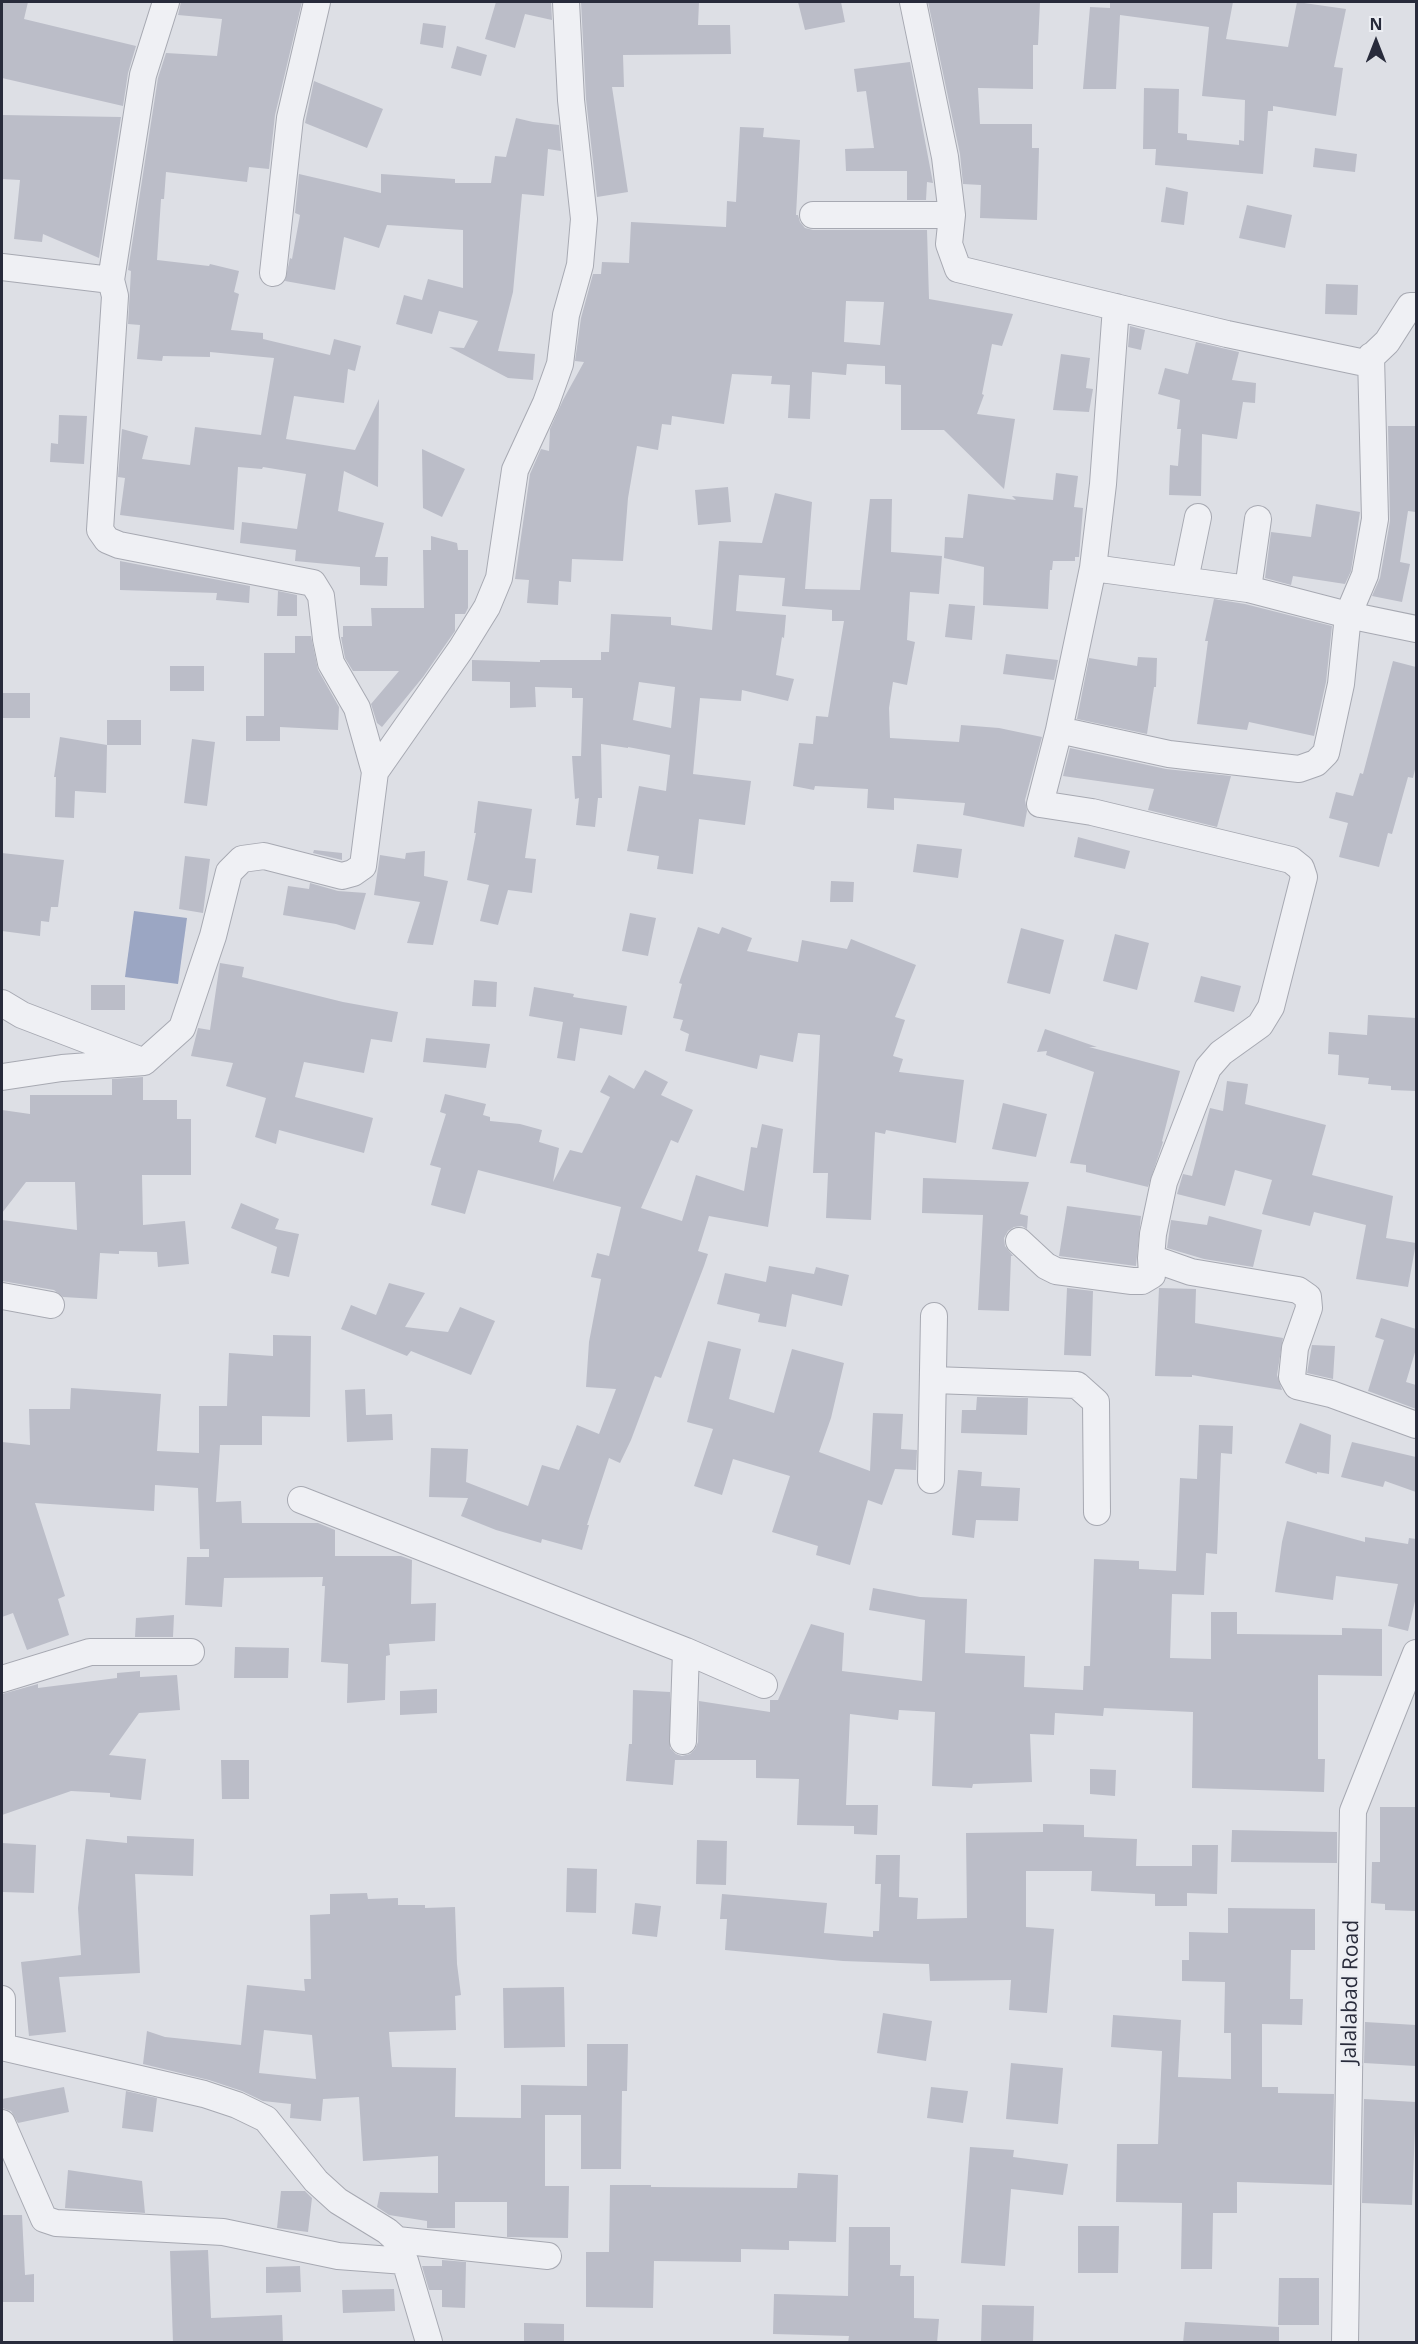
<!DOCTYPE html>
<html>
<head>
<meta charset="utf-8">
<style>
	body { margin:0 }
	#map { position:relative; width:1418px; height:2344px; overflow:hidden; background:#dddfe5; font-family:"Open Sans",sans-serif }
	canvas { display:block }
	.frame { position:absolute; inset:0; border:3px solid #282b3b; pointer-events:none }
	.north { position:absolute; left:1346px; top:12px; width:60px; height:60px; -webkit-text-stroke:4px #eceef3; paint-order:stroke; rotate:0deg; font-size:16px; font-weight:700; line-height:24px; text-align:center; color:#282b3b }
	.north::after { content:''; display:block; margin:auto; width:21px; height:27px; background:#282b3b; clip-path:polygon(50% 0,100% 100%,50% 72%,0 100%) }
</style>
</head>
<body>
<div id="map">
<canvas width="1418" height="2344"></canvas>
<div class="frame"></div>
<div class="north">N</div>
</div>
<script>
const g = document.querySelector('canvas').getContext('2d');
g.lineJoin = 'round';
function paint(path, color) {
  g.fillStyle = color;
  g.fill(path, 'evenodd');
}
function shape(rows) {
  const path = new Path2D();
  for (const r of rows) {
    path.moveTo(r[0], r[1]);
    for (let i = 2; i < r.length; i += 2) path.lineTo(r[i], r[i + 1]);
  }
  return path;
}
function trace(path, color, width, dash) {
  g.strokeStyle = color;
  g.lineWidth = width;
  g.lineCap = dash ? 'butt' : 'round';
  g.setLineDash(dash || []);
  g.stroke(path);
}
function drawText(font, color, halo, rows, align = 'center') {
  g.font = font + ' "Open Sans",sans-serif';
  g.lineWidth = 5;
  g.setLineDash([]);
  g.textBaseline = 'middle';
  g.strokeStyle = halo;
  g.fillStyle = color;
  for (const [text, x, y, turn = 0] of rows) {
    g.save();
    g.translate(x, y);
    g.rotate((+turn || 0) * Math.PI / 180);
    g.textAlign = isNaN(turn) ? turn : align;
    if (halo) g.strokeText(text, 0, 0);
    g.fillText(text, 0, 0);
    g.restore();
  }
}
paint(shape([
	[134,911,187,918,178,984,125,977]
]), '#9ba6c3');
paint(shape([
	[2,2,28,2,24,19,136,46,128,73,123,106,2,78],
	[181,2,302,2,275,115,269,169,249,167,247,182,166,172,164,199,161,199,157,260,209,266,210,264,239,271,234,292,239,294,231,330,263,333,263,339,330,355,334,339,361,346,355,371,348,369,344,403,294,396,286,439,355,450,379,399,378,487,344,471,338,511,384,523,375,557,388,557,387,586,360,585,360,567,295,561,296,550,240,543,242,522,297,529,306,474,263,467,262,469,238,467,234,530,120,515,125,478,118,477,122,429,148,436,142,459,190,465,195,427,261,435,274,358,210,352,210,357,163,356,162,361,137,359,140,325,128,324,131,271,128,270,158,78,166,53,217,56,222,19,178,15],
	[496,2,551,2,552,20,525,14,515,48,485,39],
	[581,2,699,2,698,25,730,25,731,54,623,55,624,87,612,87,628,192,597,197,586,99],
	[798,2,841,2,845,22,805,30],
	[928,2,1040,2,1038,45,1033,45,1033,89,978,88,980,124,1032,124,1032,148,1039,148,1037,220,980,218,981,185,963,184,960,154],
	[1110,2,1233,2,1226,39,1288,47,1297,2,1346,9,1334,67,1343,68,1336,116,1273,106,1273,111,1268,111,1263,174,1155,165,1156,149,1143,149,1144,88,1179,89,1178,133,1187,134,1187,140,1239,145,1239,140,1244,141,1245,100,1202,96,1209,27,1120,15,1116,89,1083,89,1090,7,1110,8],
	[423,23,446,26,443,48,420,44],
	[457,46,487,55,481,76,451,68],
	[910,62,933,183,927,182,926,200,907,200,907,171,846,171,845,149,874,148,866,91,857,92,854,69],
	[314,81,383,109,367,148,305,123],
	[2,115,121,117,99,258,43,234,42,242,14,239,20,180,2,179],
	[516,118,533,122,559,125,561,151,548,149,544,196,522,194,513,292,498,351,535,354,533,380,508,378,449,347,464,348,478,321,439,311,432,334,396,324,404,295,422,300,428,279,463,288,463,230,387,225,379,248,344,237,335,290,285,281,290,258,292,259,300,215,295,213,299,174,381,193,381,174,455,179,455,183,491,183,495,156,506,157],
	[740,127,764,128,763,137,800,140,796,215,798,215,800,222,805,228,813,230,927,230,929,299,1013,314,1002,346,992,344,982,394,984,395,977,414,1015,419,1004,489,944,430,901,430,901,385,885,384,885,366,847,364,846,375,812,372,810,419,788,418,790,385,771,384,772,376,732,374,724,424,672,416,671,425,662,424,658,450,637,446,628,498,623,561,572,559,571,582,559,581,558,605,527,603,529,580,515,579,530,474,541,449,549,451,550,429,563,400,584,362,575,361,581,318,593,274,601,274,602,262,629,263,631,222,726,227,727,201,736,202],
	[846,301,884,302,880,345,844,342],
	[1315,148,1357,154,1355,172,1313,167],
	[1166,187,1188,192,1184,225,1161,222],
	[1247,205,1292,215,1285,248,1239,238],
	[1326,284,1358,285,1357,315,1325,314],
	[1130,326,1145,330,1141,350,1128,347],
	[1196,342,1239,352,1232,380,1256,383,1255,403,1243,402,1237,439,1202,434,1201,496,1169,495,1170,465,1178,466,1181,429,1177,429,1180,400,1158,394,1165,368,1188,374],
	[1061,354,1090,358,1086,388,1093,389,1089,412,1053,410],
	[59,415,87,416,84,464,50,462,51,443,58,444],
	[1388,426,1416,426,1416,512,1408,511,1400,562,1410,564,1402,602,1372,596,1380,578,1390,521],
	[422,449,465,469,442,517,423,508],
	[1056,473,1078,476,1074,507,1083,508,1079,557,1075,557,1075,561,1053,561,1052,570,1050,570,1048,609,983,605,984,567,944,558,945,537,963,538,968,494,1016,500,1012,496,1053,500],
	[728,487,731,522,698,525,695,490],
	[775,493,812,502,805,589,860,590,870,499,892,499,891,552,942,556,939,594,910,592,907,640,915,642,907,685,893,682,889,708,890,738,959,742,961,725,999,728,1042,737,1025,800,1027,811,1024,827,963,815,965,803,894,798,894,810,867,808,868,789,815,786,814,790,793,786,799,743,813,744,816,716,828,717,844,621,832,621,832,610,782,606,785,578,739,575,736,611,786,615,784,638,782,637,776,675,794,679,788,701,742,690,741,701,700,698,693,774,751,781,745,825,699,819,693,874,657,869,659,856,627,851,639,786,666,791,670,755,628,747,628,748,601,744,602,798,598,798,595,827,576,825,579,798,575,799,572,756,581,756,583,698,572,698,572,688,535,687,536,707,510,708,510,682,472,681,472,660,540,662,540,660,601,660,601,652,609,652,611,614,671,617,671,625,712,630,719,541,762,543],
	[639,682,675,687,671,728,633,720],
	[1316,504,1360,512,1351,571,1345,584,1293,576,1291,585,1265,578,1271,532,1311,537],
	[431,536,457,543,458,550,468,550,468,608,465,614,455,614,455,631,448,641,423,677,382,727,377,723,371,704,399,671,353,671,345,658,341,637,343,637,343,626,372,626,371,608,424,608,423,550,431,550],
	[120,561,250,586,249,603,216,600,217,593,120,590],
	[278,591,297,595,297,616,277,616],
	[1214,599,1245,604,1332,626,1326,682,1314,736,1249,722,1247,730,1197,724,1208,641,1205,641],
	[949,604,975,606,972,640,945,637],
	[295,636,311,636,318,670,339,707,338,730,280,727,280,741,246,741,246,716,264,716,264,653,295,653],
	[1006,654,1058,660,1054,680,1003,674],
	[1138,657,1157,658,1156,687,1154,687,1147,734,1077,719,1089,658,1137,666],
	[1393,661,1416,667,1416,765,1413,778,1408,777,1392,834,1388,833,1379,867,1339,857,1348,823,1329,818,1336,792,1353,796,1360,773,1363,774],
	[170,666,204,666,204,691,170,691],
	[2,693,30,693,30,718,2,718],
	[107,720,141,720,141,745,107,745],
	[60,737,107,745,106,793,75,791,74,818,55,817,56,777,54,777],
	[192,739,215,742,207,806,184,803],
	[1070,748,1166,769,1231,776,1217,827,1148,810,1154,789,1063,776],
	[478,801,532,809,525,858,536,859,532,893,508,890,498,925,480,921,489,885,467,880,476,833,474,833],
	[1078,837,1130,851,1125,869,1074,857],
	[917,844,962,849,958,878,913,872],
	[314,850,342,853,342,860,313,853],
	[425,851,424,876,448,881,433,945,407,943,420,902,374,895,380,855,405,859,406,853],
	[2,853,64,860,58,907,51,907,49,922,41,921,40,936,2,931],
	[185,856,210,859,203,913,179,909],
	[831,881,854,882,853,902,830,902],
	[310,883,338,891,366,893,355,930,336,924,283,915,288,886,309,889],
	[630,913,656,918,648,956,622,951],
	[698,927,719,934,722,927,752,938,747,951,798,962,802,940,847,949,851,939,916,965,895,1017,905,1020,893,1056,903,1059,899,1072,964,1080,956,1143,886,1130,885,1134,875,1132,871,1220,826,1218,828,1173,813,1173,820,1035,798,1033,793,1062,760,1055,757,1069,685,1051,689,1034,680,1030,683,1020,673,1018,682,984,679,983],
	[1021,928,1064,940,1050,994,1007,983],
	[1115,934,1149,943,1137,990,1103,981],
	[220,963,244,967,242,977,343,1002,398,1012,392,1042,371,1039,364,1073,304,1062,295,1097,373,1118,364,1153,279,1130,276,1144,255,1137,266,1098,226,1086,233,1063,191,1056,198,1028,210,1030],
	[1201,976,1241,986,1234,1012,1194,1002],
	[474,980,497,982,496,1007,472,1006],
	[91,985,125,985,125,1010,91,1010],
	[534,987,574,994,573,997,627,1006,622,1035,580,1028,575,1061,557,1058,563,1022,529,1016],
	[1368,1015,1416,1018,1416,1091,1391,1090,1391,1086,1368,1084,1369,1078,1338,1075,1339,1055,1328,1054,1329,1032,1367,1035],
	[1045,1029,1097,1047,1089,1047,1180,1071,1162,1141,1163,1142,1148,1187,1086,1172,1086,1165,1070,1163,1094,1072,1046,1055,1047,1051,1037,1052],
	[426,1038,490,1044,486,1068,423,1062],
	[645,1070,668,1082,661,1095,693,1110,678,1143,671,1140,641,1208,682,1221,696,1175,744,1191,751,1147,757,1148,762,1124,783,1129,768,1227,709,1216,698,1251,708,1254,704,1266,661,1378,655,1376,631,1440,620,1463,609,1458,587,1525,589,1525,582,1550,542,1539,541,1543,496,1530,461,1516,468,1498,429,1497,431,1448,468,1449,466,1482,528,1506,542,1465,559,1470,577,1425,599,1434,616,1389,586,1387,589,1342,601,1279,591,1277,597,1253,609,1256,621,1207,478,1170,465,1214,431,1205,441,1168,430,1165,446,1114,440,1112,445,1094,486,1104,483,1115,490,1117,490,1121,520,1124,542,1130,539,1142,559,1148,553,1182,570,1150,582,1153,610,1097,600,1092,609,1075,634,1089],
	[143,1077,143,1100,177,1100,177,1119,191,1119,191,1175,142,1175,143,1225,185,1221,189,1264,158,1267,157,1252,119,1251,119,1254,100,1253,97,1299,63,1297,54,1290,2,1281,2,1220,77,1230,75,1182,26,1182,2,1213,2,1110,30,1114,30,1095,112,1095,112,1079],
	[1227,1081,1248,1084,1245,1104,1326,1125,1312,1175,1393,1196,1386,1238,1416,1243,1408,1287,1356,1279,1366,1225,1314,1212,1310,1226,1262,1214,1272,1180,1235,1170,1225,1206,1177,1194,1183,1174,1192,1176,1210,1108,1223,1111],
	[1003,1103,1047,1114,1036,1157,992,1149],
	[923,1178,1029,1182,1020,1214,1028,1216,1027,1229,1022,1226,1014,1227,1008,1231,1004,1238,1005,1246,1013,1256,1011,1256,1009,1311,978,1310,983,1215,922,1213],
	[241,1203,279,1219,275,1229,299,1234,289,1277,271,1273,277,1247,231,1228],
	[1067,1206,1141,1216,1136,1266,1059,1256],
	[1209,1216,1262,1230,1253,1267,1204,1259,1167,1248,1171,1220,1207,1225],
	[769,1266,814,1274,816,1267,849,1275,842,1306,792,1294,786,1327,758,1322,760,1314,717,1304,725,1273,766,1282],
	[389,1283,425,1293,405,1327,448,1332,460,1307,495,1321,471,1375,411,1351,407,1356,341,1329,351,1305,376,1315],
	[1067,1288,1093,1291,1091,1356,1064,1355],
	[1159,1288,1196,1289,1195,1323,1283,1338,1277,1375,1282,1390,1192,1375,1192,1377,1155,1376],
	[1381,1318,1416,1329,1416,1349,1406,1382,1416,1385,1416,1409,1368,1391,1384,1340,1375,1337],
	[273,1335,311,1336,310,1417,262,1416,262,1445,220,1445,216,1502,241,1501,242,1523,318,1523,335,1530,335,1556,401,1556,412,1560,411,1604,436,1603,435,1641,389,1644,390,1655,386,1656,385,1700,347,1703,348,1664,321,1662,325,1586,322,1586,323,1577,224,1578,222,1607,185,1605,187,1557,209,1557,209,1549,200,1549,198,1488,155,1485,154,1511,35,1503,65,1596,58,1599,69,1635,27,1650,13,1613,2,1617,2,1442,30,1445,29,1409,70,1409,71,1388,161,1394,157,1451,199,1453,199,1406,227,1406,229,1353,273,1356],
	[708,1341,741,1349,729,1399,774,1413,792,1349,844,1363,831,1418,819,1452,870,1471,873,1413,903,1414,901,1449,917,1450,916,1470,895,1469,882,1505,868,1500,850,1565,816,1555,818,1546,772,1532,790,1476,733,1459,722,1495,694,1486,713,1429,687,1422],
	[1312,1345,1335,1346,1333,1379,1307,1373],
	[365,1389,366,1415,392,1414,393,1440,347,1442,345,1390],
	[977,1397,1028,1398,1027,1435,961,1433,962,1410,976,1410],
	[1300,1423,1331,1435,1329,1474,1317,1472,1317,1474,1285,1463],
	[1199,1425,1233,1426,1232,1454,1221,1453,1217,1554,1206,1553,1204,1595,1172,1594,1170,1658,1211,1659,1211,1612,1237,1612,1237,1634,1342,1635,1342,1628,1382,1629,1382,1676,1318,1675,1318,1759,1325,1759,1324,1792,1192,1788,1193,1712,1104,1708,1103,1716,1055,1713,1054,1735,1030,1734,1032,1782,973,1784,972,1788,932,1786,935,1712,899,1710,898,1720,850,1714,846,1805,878,1805,877,1835,854,1834,854,1826,797,1825,799,1779,756,1778,756,1760,675,1760,673,1785,626,1781,629,1744,632,1744,633,1690,670,1692,670,1748,676,1754,682,1756,690,1754,695,1749,698,1742,699,1701,770,1712,770,1700,778,1700,811,1624,844,1633,842,1671,922,1681,925,1620,869,1610,873,1588,920,1597,967,1599,965,1653,1025,1656,1024,1687,1083,1690,1084,1666,1090,1666,1094,1559,1139,1561,1139,1569,1176,1571,1180,1478,1197,1479],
	[1352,1442,1416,1457,1416,1492,1385,1481,1383,1487,1341,1477],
	[958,1470,982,1472,981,1486,1020,1488,1018,1521,976,1520,974,1538,952,1535],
	[1287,1521,1365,1542,1365,1537,1408,1544,1409,1538,1416,1539,1416,1597,1408,1631,1388,1626,1398,1584,1336,1576,1333,1600,1275,1592,1282,1542],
	[174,1615,173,1637,135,1637,136,1618],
	[235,1647,289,1648,288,1678,234,1678],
	[140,1671,140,1677,177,1675,180,1710,139,1713,109,1755,146,1759,141,1800,110,1797,110,1793,71,1791,2,1815,2,1694,38,1684,38,1688,117,1678,117,1673],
	[437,1689,437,1713,400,1715,400,1691],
	[221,1760,249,1760,249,1799,222,1799],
	[1090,1769,1116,1770,1115,1796,1090,1794],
	[1380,1807,1416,1807,1416,1911,1385,1910,1385,1904,1371,1903,1372,1862,1380,1862],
	[1043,1824,1084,1825,1084,1837,1137,1839,1136,1866,1192,1866,1192,1845,1218,1845,1217,1894,1187,1893,1187,1906,1155,1906,1155,1894,1091,1891,1092,1871,1026,1871,1026,1927,1054,1929,1047,2013,1009,2010,1011,1980,930,1981,929,1964,843,1961,725,1950,727,1919,720,1919,722,1894,827,1903,824,1933,873,1937,873,1931,879,1931,881,1884,875,1884,876,1855,900,1855,899,1897,918,1898,917,1919,967,1918,966,1833,1043,1832],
	[1232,1830,1337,1832,1337,1863,1231,1862],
	[127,1836,194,1839,193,1876,135,1874,140,1973,59,1977,66,2032,29,2036,21,1962,81,1955,78,1908,86,1839,127,1843],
	[697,1840,727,1841,726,1885,696,1884],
	[2,1843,36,1845,34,1893,2,1892],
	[567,1868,597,1869,596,1913,566,1912],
	[367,1893,368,1899,398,1898,398,1905,425,1905,425,1908,455,1907,457,1964,461,1995,455,1996,456,2030,389,2032,392,2067,456,2068,455,2117,521,2118,521,2085,587,2086,587,2044,628,2044,627,2091,622,2091,621,2169,581,2169,581,2115,545,2115,545,2186,569,2186,568,2238,507,2237,507,2202,455,2202,455,2228,427,2228,427,2221,389,2215,377,2207,380,2192,438,2193,438,2156,363,2161,359,2097,323,2099,321,2121,290,2118,291,2104,263,2101,242,2091,209,2080,143,2064,147,2031,165,2037,241,2045,247,1985,305,1991,304,1979,311,1979,310,1915,330,1914,330,1894],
	[264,2030,312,2035,316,2079,259,2073],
	[635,1903,661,1906,657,1937,632,1934],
	[1228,1908,1315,1909,1315,1950,1291,1950,1290,1999,1303,1999,1302,2025,1262,2024,1262,2087,1278,2087,1278,2093,1334,2094,1332,2185,1237,2182,1237,2213,1213,2213,1212,2269,1181,2269,1182,2203,1116,2202,1117,2144,1158,2144,1162,2051,1111,2047,1113,2015,1181,2020,1178,2077,1231,2079,1231,2033,1224,2033,1225,1982,1182,1981,1182,1960,1189,1960,1189,1932,1228,1933],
	[564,1987,565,2047,504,2048,503,1988],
	[883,2013,932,2021,926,2061,877,2053],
	[1365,2022,1416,2025,1416,2066,1364,2063],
	[1011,2063,1063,2068,1058,2124,1006,2119],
	[64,2087,69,2112,18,2123,11,2111,2,2108,2,2099],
	[931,2087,968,2091,963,2123,927,2118],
	[126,2091,157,2098,153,2132,122,2128],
	[1364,2099,1416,2102,1412,2205,1362,2203],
	[970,2147,1014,2150,1013,2157,1068,2164,1063,2195,1011,2189,1005,2266,961,2263],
	[68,2170,142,2181,145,2213,65,2208],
	[798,2173,838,2175,836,2242,789,2241,789,2250,741,2249,741,2262,654,2261,653,2308,586,2307,586,2252,609,2252,610,2185,651,2185,651,2187,797,2188],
	[281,2191,305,2191,312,2198,308,2232,277,2228],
	[2,2215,22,2215,25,2275,34,2274,34,2302,2,2302],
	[1078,2226,1119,2226,1118,2273,1078,2273],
	[849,2227,890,2227,890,2265,901,2265,900,2276,914,2276,914,2318,939,2319,937,2343,848,2343,849,2336,773,2334,774,2294,848,2296],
	[208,2250,211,2318,282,2315,283,2343,173,2343,170,2251],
	[442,2260,466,2262,465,2308,442,2307,442,2290,429,2290,422,2266,442,2266],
	[300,2266,301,2292,266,2293,266,2267],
	[1279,2278,1319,2278,1319,2325,1278,2325],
	[394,2289,395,2311,343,2313,342,2290],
	[982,2305,1034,2306,1033,2343,981,2343],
	[1185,2322,1279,2327,1279,2343,1183,2343],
	[524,2323,564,2324,564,2343,524,2343]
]), '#bbbdc8');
const minor = shape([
	[166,2,143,75,111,280,115,296,100,530,107,540,119,545,313,583,321,596,326,639,331,663,357,708,375,772],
	[913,2,945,157,952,215,949,244,958,269,1227,334,1365,363,1387,342,1410,306,1416,306],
	[813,215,952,215],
	[2,267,111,280],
	[273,273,290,118,317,2],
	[1116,307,1103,484,1093,568,1059,730,1169,754,1299,769,1316,763,1326,753,1341,684,1348,615,1416,629],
	[1093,568,1248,589,1348,615,1365,575,1375,519,1371,356],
	[1185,580,1198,517],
	[1248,589,1258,519],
	[1059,730,1040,804,1092,812,1291,860,1301,868,1304,877,1271,1007,1260,1025,1221,1053,1208,1068,1164,1182,1153,1234,1151,1258,1191,1272,1298,1290,1308,1297,1309,1308,1295,1348,1292,1377,1297,1386,1331,1394,1416,1425],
	[2,1003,22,1015,137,1059],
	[2,1077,62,1068,144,1062,182,1028,213,936,229,872,242,859,264,856,342,876,353,873,363,866,375,772,461,649,487,607,499,578,515,470,546,403,560,364,566,315,580,265,584,219,571,100,566,2],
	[1019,1241,1046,1266,1056,1271,1132,1281,1142,1281,1152,1275,1151,1258],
	[2,1296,51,1305],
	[933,1380,1077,1385,1096,1402,1097,1512],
	[931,1480,934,1316],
	[301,1500,686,1651,683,1741],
	[686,1651,764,1685],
	[2,1679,90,1652,191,1652],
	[2,1999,2,2047],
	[2,2047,204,2094,237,2105,266,2119,316,2181,338,2201,387,2231,397,2240,548,2256],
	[2,2123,44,2219,56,2223,223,2232,338,2256,405,2261,429,2342],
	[1345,2342,1353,1811,1416,1653]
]);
trace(minor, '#a7a9b2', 28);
trace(minor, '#eff0f4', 26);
drawText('21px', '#282b3b', '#eceef3', [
	["Jalalabad Road",1351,1992,-89]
]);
</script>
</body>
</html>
